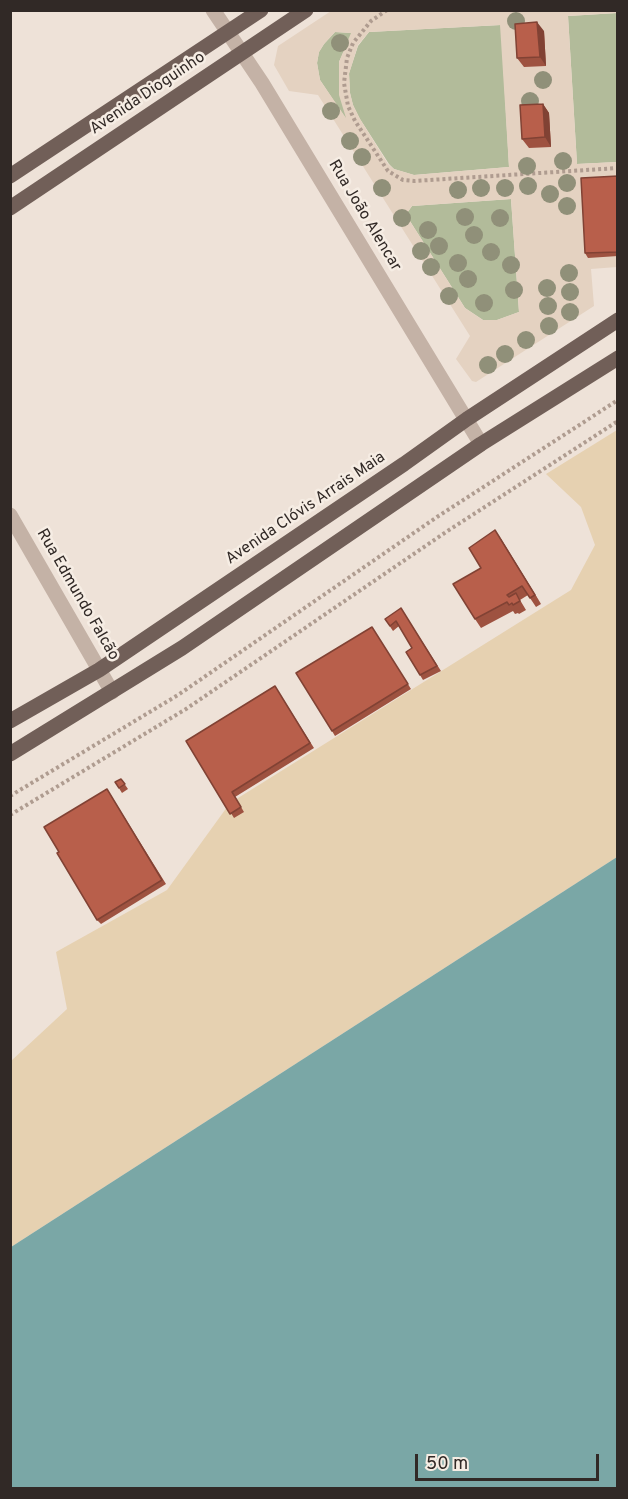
<!DOCTYPE html>
<html>
<head>
<meta charset="utf-8">
<style>
	body { margin:0 }
	#map { position:relative; width:628px; height:1499px; overflow:hidden; background:#eee2d8; font-family:Overpass,sans-serif }
	canvas { display:block }
	.frame { position:absolute; inset:0; border:12px solid #312926; pointer-events:none }
	.scale { position:absolute; left:415px; top:1454px; width:184px; height:27px; box-sizing:border-box; border:3px solid #312926; border-top:0; padding-left:8px; font-size:18px; line-height:21px; white-space:nowrap; color:#312926; -webkit-text-stroke:4px #f6ede4; paint-order:stroke }
</style>
</head>
<body>
<div id="map">
<canvas width="628" height="1499"></canvas>
<div class="frame"></div>
<div class="scale">50 m</div>
</div>
<script>
const g = document.querySelector('canvas').getContext('2d');
g.lineJoin = 'round';
function paint(path, color) {
  g.fillStyle = color;
  g.fill(path, 'evenodd');
}
function shape(rows) {
  const path = new Path2D();
  for (const r of rows) {
    path.moveTo(r[0], r[1]);
    for (let i = 2; i < r.length; i += 2) path.lineTo(r[i], r[i + 1]);
  }
  return path;
}
function trace(path, color, width, dash) {
  g.strokeStyle = color;
  g.lineWidth = width;
  g.lineCap = dash ? 'butt' : 'round';
  g.setLineDash(dash || []);
  g.stroke(path);
}
function drawText(font, color, halo, rows, align = 'center') {
  g.font = font + ' Overpass,sans-serif';
  g.lineWidth = 5;
  g.setLineDash([]);
  g.textBaseline = 'middle';
  g.strokeStyle = halo;
  g.fillStyle = color;
  for (const [text, x, y, turn = 0] of rows) {
    g.save();
    g.translate(x, y);
    g.rotate((+turn || 0) * Math.PI / 180);
    g.textAlign = isNaN(turn) ? turn : align;
    if (halo) g.strokeText(text, 0, 0);
    g.fillText(text, 0, 0);
    g.restore();
  }
}
paint(shape([
	[617,13,617,162,577,164,568,16],
	[501,25,509,167,414,175,394,169,389,164,360,119,353,105,350,93,349,73,358,46,369,32],
	[335,32,352,33,339,62,348,122,320,80,317,63,319,52,324,44],
	[511,199,519,312,497,320,483,320,465,308,408,218,407,213,412,206]
]), '#b2bb9a');
paint(shape([
	[617,430,617,857,11,1247,11,1061,67,1009,56,952,167,890,230,803,571,590,595,545,581,507,546,474]
]), '#e6d1b1');
paint(shape([
	[331,11,617,11,617,13,568,16,577,164,617,162,617,267,591,269,594,306,476,382,472,381,456,359,470,336,318,95,289,91,274,65,278,46],
	[500,25,509,167,414,175,394,169,388,164,360,119,353,105,350,93,349,74,358,45,369,32],
	[335,32,351,33,339,62,339,95,346,118,320,80,317,63,319,52,324,44],
	[511,199,519,312,497,320,483,320,465,308,408,218,407,213,412,206]
]), '#e4d2c1');
paint(shape([
	[617,857,617,1488,11,1488,11,1247]
]), '#7aa7a6');
trace(shape([
	[387,10,371,21,353,43,347,58,344,83,348,106,355,121,388,171,403,180,414,181,618,168],
	[10,796,178,695,437,517,618,400],
	[10,815,186,709,446,532,618,421]
]), '#af9c90', 4, [3, 3]);
trace(shape([
	[213,10,262,83,481,444],
	[10,515,112,692]
]), '#c4b2a6', 15);
trace(shape([
	[10,176,261,10],
	[10,208,306,10],
	[10,721,99,670,404,464,467,419,618,320],
	[10,754,182,648,481,444,618,358]
]), '#715f58', 15);
g.fillStyle = '#909079';
for (const [x, y] of [
	[516,21],
	[340,43],
	[543,80],
	[530,101],
	[331,111],
	[350,141],
	[362,157],
	[563,161],
	[527,166],
	[567,183],
	[528,186],
	[382,188],
	[481,188],
	[505,188],
	[458,190],
	[550,194],
	[567,206],
	[465,217],
	[402,218],
	[500,218],
	[428,230],
	[474,235],
	[439,246],
	[421,251],
	[491,252],
	[458,263],
	[511,265],
	[431,267],
	[569,273],
	[468,279],
	[547,288],
	[514,290],
	[570,292],
	[449,296],
	[484,303],
	[548,306],
	[570,312],
	[549,326],
	[526,340],
	[505,354],
	[488,365]
]) {
  g.beginPath();
  g.arc(x, y, 9, 0, 2 * Math.PI);
  g.fill();
}
paint(shape([
	[544,31,546,66,524,67,517,58],
	[543,104,549,113,551,147,529,148,522,139],
	[618,176,618,256,588,258,585,253],
	[501,539,541,604,536,607,528,595,520,600,526,610,519,614,518,613,515,614,513,611,481,628,475,619,481,568],
	[401,608,441,671,423,680,406,652,412,648,399,626,393,631,385,619],
	[372,627,411,689,335,736,332,731],
	[275,686,314,748,235,797,244,812,234,818,186,741],
	[121,779,128,789,122,793,115,782],
	[107,789,166,884,101,924,97,920]
]), '#9e5240');
paint(shape([
	[537,22,544,31,546,66,540,57],
	[543,104,549,113,551,147,545,137],
	[495,530,501,539,541,604,535,595]
]), '#814234');
const building = shape([
	[537,22,540,57,517,58,515,24,537,22],
	[543,104,545,137,522,139,520,105,543,104],
	[618,176,618,252,585,253,581,178,618,176],
	[495,530,535,595,530,598,522,586,507,595,509,597,516,593,520,601,513,605,512,603,509,605,507,602,475,619,453,584,481,568,469,548,495,530],
	[401,608,437,666,420,675,406,652,412,648,396,621,390,626,385,619,401,608],
	[372,627,408,684,332,731,296,673,372,627],
	[275,686,310,743,232,792,241,807,230,814,186,741,275,686],
	[121,779,125,784,119,788,115,782,121,779],
	[107,789,162,880,97,920,57,853,59,852,44,827,107,789]
]);
paint(building, '#b85f4b');
trace(building, '#814234', 1.5);
drawText('16px', '#312926', '#f6ede4', [
	["Avenida Dioguinho",148,94,-34],
	["Rua João Alencar",364,216,59],
	["Avenida Clóvis Arrais Maia",306,509,-34],
	["Rua Edmundo Falcão",77,595,60]
]);
</script>
</body>
</html>
